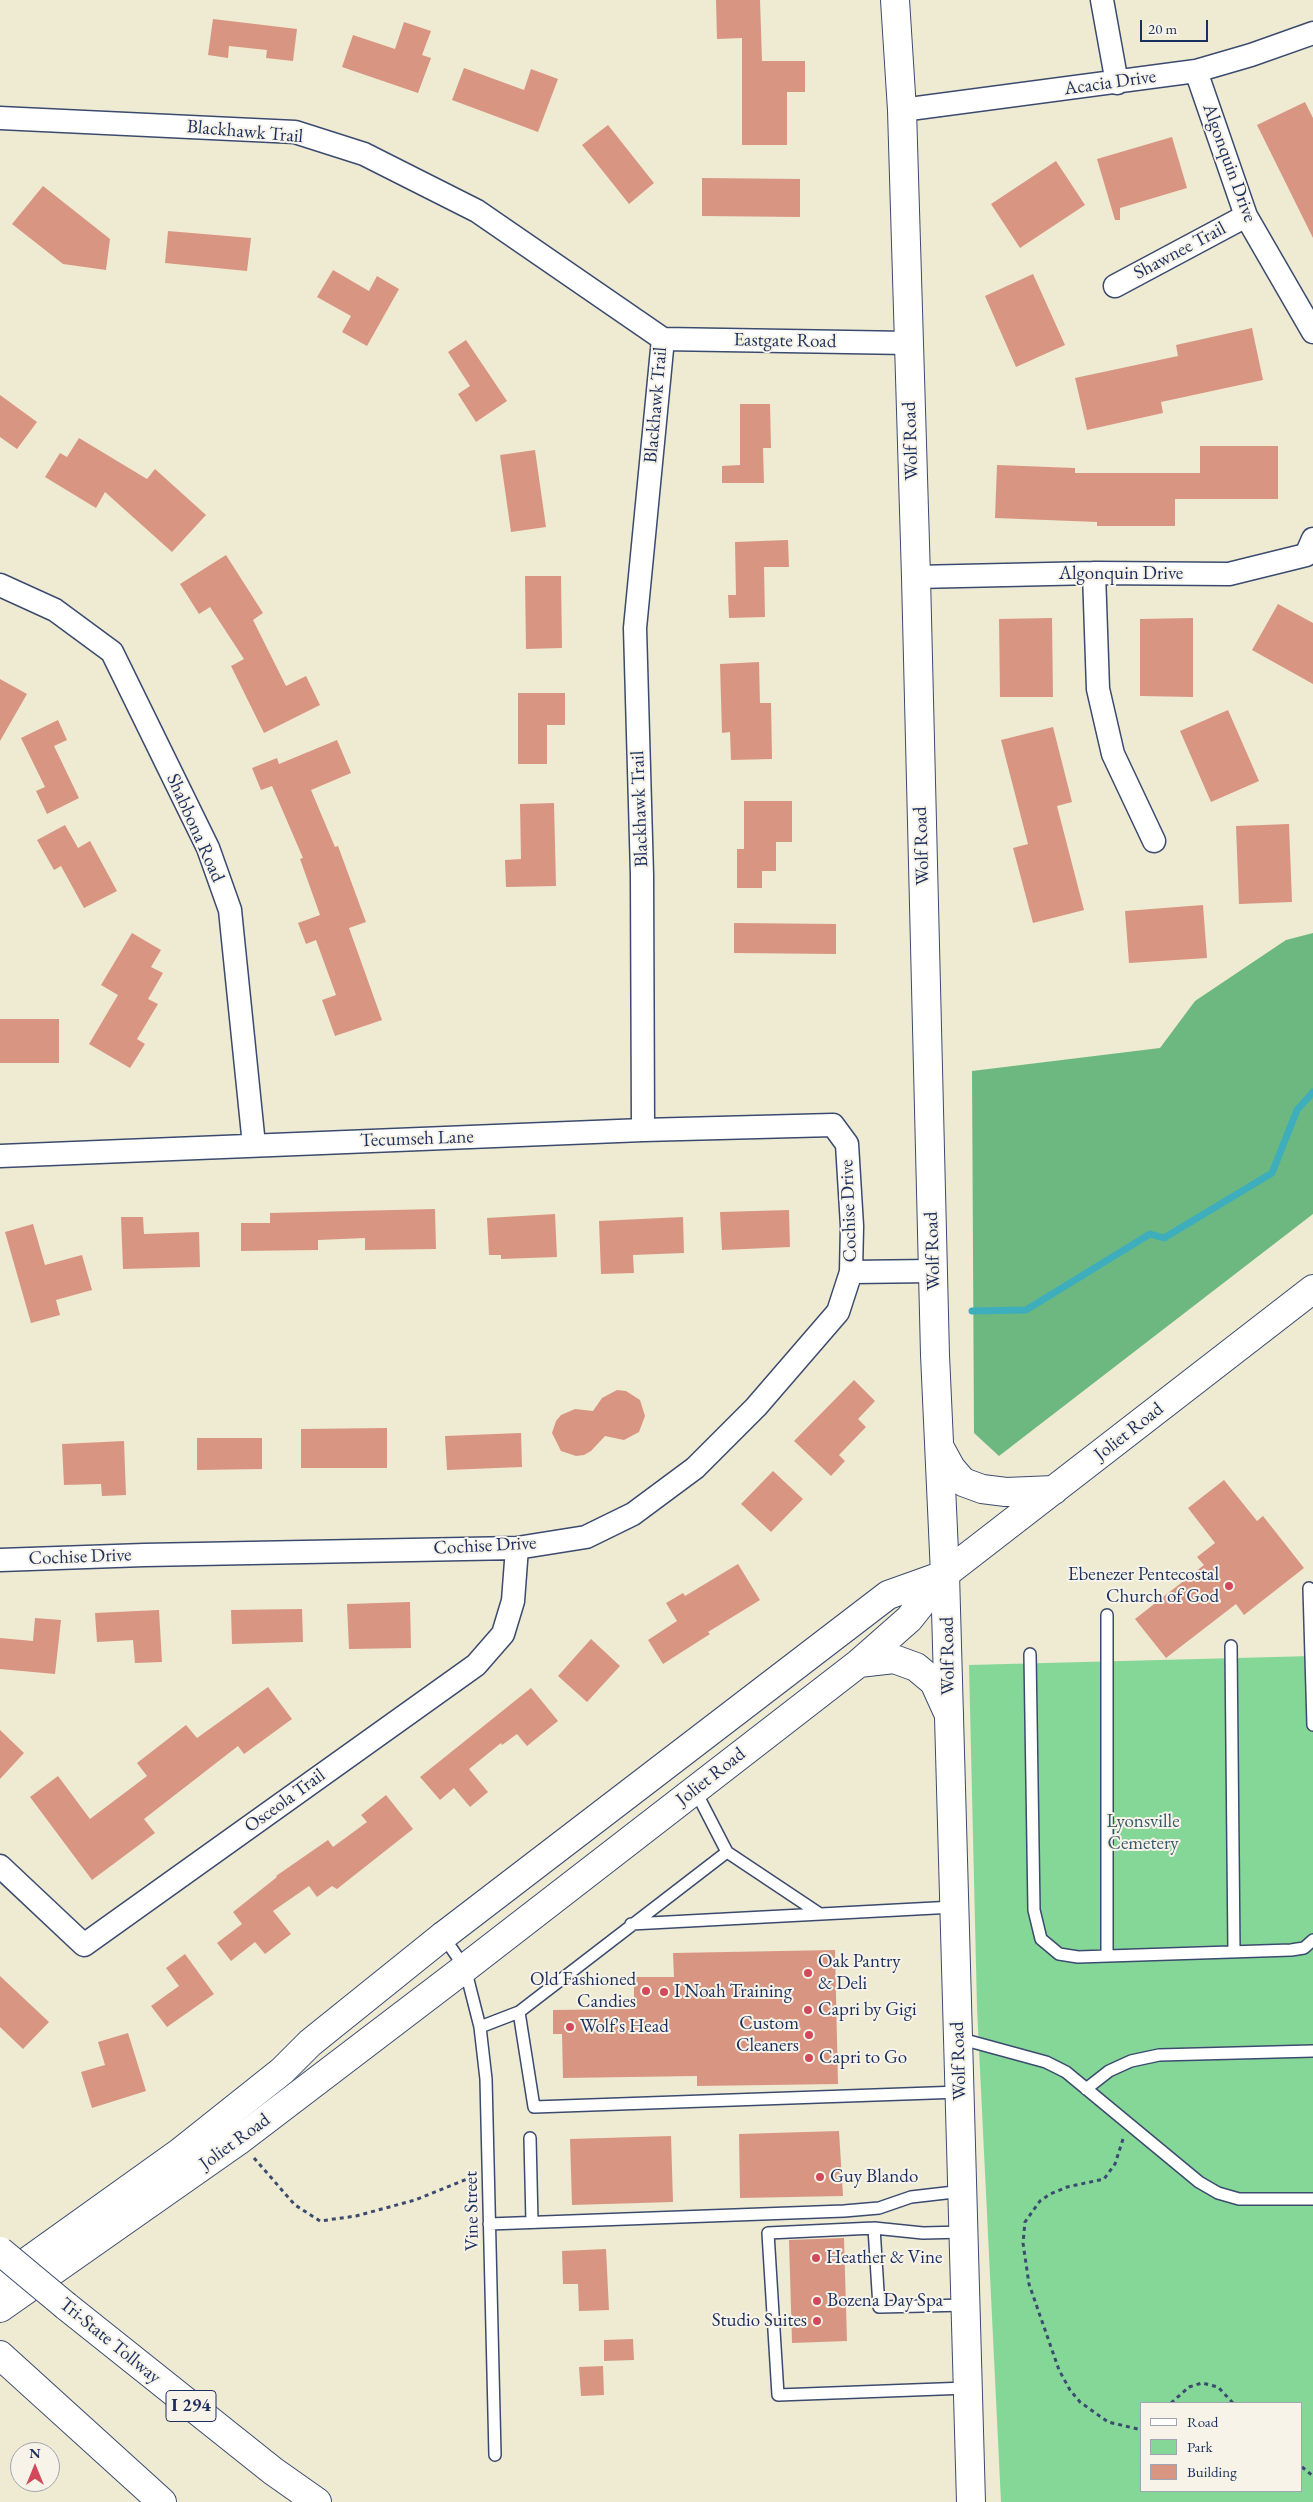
<!DOCTYPE html>
<html>
<head>
<meta charset="utf-8">
<style>
	body { margin:0 }
	#map { position:relative; width:1313px; height:2502px; overflow:hidden; background:#efead2; font-family:"EB Garamond",serif }
	canvas { display:block }
	.legend { position:absolute; left:1140px; top:2402px; width:162px; height:90px; box-sizing:border-box; background:#f7f3e8; border:1px solid #9fa5b1; margin:0; padding:6px 9px; list-style:none; font-size:15px; color:#1b2f5e }
	.legend li { display:flex; align-items:center; gap:10px; height:25px }
	.legend b { width:25px; border:1px solid #9fa5b1 }
	.north { position:absolute; left:10px; top:2442px; width:50px; height:50px; box-sizing:border-box; background:#f7f3e8; border:1px solid #9fa5b1; border-radius:50%; rotate:0deg; font-size:14px; font-weight:700; line-height:20px; text-align:center; color:#1b2f5e }
	.north::after { content:''; display:block; margin:auto; width:18px; height:22px; background:#d1495b; clip-path:polygon(50% 0,100% 100%,50% 72%,0 100%) }
	.scale { position:absolute; left:1140px; top:20px; width:68px; height:22px; box-sizing:border-box; border:2px solid #1b2f5e; border-top:0; padding-left:6px; font-size:15px; line-height:18px; white-space:nowrap; color:#1b2f5e; -webkit-text-stroke:4px #f7f3e8; paint-order:stroke }
</style>
</head>
<body>
<div id="map">
<canvas width="1313" height="2502"></canvas>
<ul class="legend">
<li><b style="height:6px;background:#fff"></b>Road</li>
<li><b style="height:14px;background:#85d798"></b>Park</li>
<li><b style="height:14px;background:#d89682"></b>Building</li>
</ul>
<div class="north">N</div>
<div class="scale">20 m</div>
</div>
<script>
const g = document.querySelector('canvas').getContext('2d');
g.lineJoin = 'round';
function paint(path, color) {
  g.fillStyle = color;
  g.fill(path, 'evenodd');
}
function shape(rows) {
  const path = new Path2D();
  for (const r of rows) {
    path.moveTo(r[0], r[1]);
    for (let i = 2; i < r.length; i += 2) path.lineTo(r[i], r[i + 1]);
  }
  return path;
}
function trace(path, color, width, dash) {
  g.strokeStyle = color;
  g.lineWidth = width;
  g.lineCap = dash ? 'butt' : 'round';
  g.setLineDash(dash || []);
  g.stroke(path);
}
function drawText(font, color, halo, rows, align = 'center') {
  g.font = font + ' "EB Garamond",serif';
  g.lineWidth = 4;
  g.setLineDash([]);
  g.textBaseline = 'middle';
  g.strokeStyle = halo;
  g.fillStyle = color;
  for (const [text, x, y, turn = 0] of rows) {
    g.save();
    g.translate(x, y);
    g.rotate((+turn || 0) * Math.PI / 180);
    g.textAlign = isNaN(turn) ? turn : align;
    if (halo) g.strokeText(text, 0, 0);
    g.fillText(text, 0, 0);
    g.restore();
  }
}
paint(shape([
	[1313,1656,1313,2502,1001,2502,977,2008,969,1665],
	[1142,2403,1302,2403,1302,2491,1142,2491]
]), '#85d798');
paint(shape([
	[1313,933,1313,1214,999,1456,974,1433,972,1071,1160,1048,1195,1001,1286,940]
]), '#6cb880');
trace(shape([
	[972,1311,1026,1310,1150,1234,1164,1238,1272,1173,1297,1110,1313,1092]
]), '#3faebc', 7);
paint(shape([
	[716,0,760,0,762,61,805,61,805,92,787,92,787,145,742,145,742,38,717,39],
	[213,19,297,29,293,61,266,58,267,50,229,46,228,58,208,55],
	[404,22,431,31,422,55,431,58,418,93,342,67,353,35,395,49],
	[464,68,524,90,531,69,558,79,538,132,452,100],
	[1305,102,1313,118,1313,238,1257,125],
	[608,125,654,183,629,204,582,145],
	[1172,137,1187,188,1120,208,1120,220,1115,220,1097,159],
	[1056,161,1085,205,1020,248,991,204],
	[702,178,800,179,800,217,702,216],
	[43,186,110,239,106,270,63,264,12,224],
	[168,231,251,238,247,271,165,263],
	[333,270,369,291,377,276,399,289,367,346,342,332,351,316,317,297],
	[1033,274,1065,345,1016,367,985,296],
	[1252,328,1263,380,1161,402,1163,413,1087,430,1075,378,1178,356,1176,345],
	[466,340,507,401,476,422,458,394,470,386,448,352],
	[0,395,37,422,17,449,0,437],
	[740,404,770,404,771,448,763,448,764,483,722,483,722,466,740,465],
	[79,438,147,479,155,469,206,515,172,552,105,492,96,508,45,477,60,453,67,457],
	[1200,446,1278,446,1278,499,1175,499,1175,526,1097,526,1097,522,995,518,997,465,1075,468,1075,473,1200,473],
	[535,450,546,527,511,532,500,455],
	[788,540,789,567,764,567,765,617,729,618,728,595,736,595,735,542],
	[226,555,263,613,253,620,286,686,306,676,320,705,264,733,231,666,244,659,210,607,199,614,180,584],
	[525,576,561,576,562,648,526,649],
	[1278,604,1313,623,1313,684,1252,650],
	[1052,618,1053,697,1000,697,999,619],
	[1193,618,1193,697,1140,696,1140,619],
	[759,662,760,703,771,703,772,759,731,760,730,732,722,733,720,664],
	[0,679,27,694,0,741],
	[518,693,565,693,565,725,547,725,547,764,518,764],
	[1228,710,1259,781,1211,802,1180,731],
	[58,720,67,740,54,746,79,798,47,814,36,791,45,787,21,738],
	[1053,727,1072,802,1057,806,1084,910,1033,923,1013,848,1028,844,1001,740],
	[337,740,351,773,311,790,335,847,338,846,366,922,349,928,382,1020,335,1036,322,1000,336,995,316,940,306,944,298,923,320,915,300,859,303,858,272,786,261,790,252,768,277,758,279,764],
	[744,801,792,801,792,842,776,842,776,871,762,871,762,888,737,888,737,849,744,849],
	[554,803,556,886,506,887,505,860,521,859,520,804],
	[1289,824,1292,902,1239,904,1236,826],
	[65,825,78,848,90,841,117,891,84,908,61,866,54,870,37,840],
	[1203,905,1207,958,1129,963,1125,911],
	[734,923,836,924,836,954,734,953],
	[132,933,161,950,151,967,163,973,148,999,158,1004,137,1039,145,1044,130,1068,89,1044,118,995,101,985],
	[0,1019,59,1019,59,1063,0,1063],
	[435,1209,436,1249,365,1250,365,1238,318,1240,318,1250,241,1251,241,1223,270,1223,270,1213],
	[789,1210,790,1247,722,1250,720,1212],
	[555,1214,557,1257,501,1259,501,1255,489,1255,487,1218],
	[121,1217,143,1217,144,1234,199,1232,200,1267,123,1269],
	[683,1217,684,1253,633,1255,634,1273,601,1274,599,1221],
	[33,1224,45,1265,82,1255,92,1290,56,1300,60,1315,31,1323,5,1232],
	[854,1380,875,1401,858,1419,866,1427,839,1455,845,1461,831,1476,794,1441],
	[617,1390,626,1391,640,1400,645,1416,639,1432,624,1440,605,1436,591,1451,584,1455,576,1456,561,1451,552,1433,556,1421,561,1415,575,1409,593,1411,602,1398],
	[387,1428,387,1468,301,1468,301,1429],
	[521,1433,522,1467,447,1470,445,1436],
	[197,1438,262,1438,262,1469,197,1470],
	[124,1441,126,1495,102,1496,101,1484,64,1485,62,1444],
	[773,1471,803,1499,771,1532,741,1504],
	[1224,1480,1257,1521,1263,1516,1304,1568,1244,1615,1236,1604,1166,1658,1135,1619,1204,1565,1197,1557,1215,1543,1188,1508],
	[738,1564,760,1600,708,1632,710,1634,663,1664,648,1640,677,1621,666,1603,683,1593,685,1596],
	[410,1602,411,1648,349,1649,347,1604],
	[302,1609,303,1642,232,1644,231,1610],
	[159,1610,162,1662,135,1663,133,1640,97,1642,95,1613],
	[35,1618,61,1620,55,1674,0,1669,0,1638,33,1641],
	[591,1639,620,1666,587,1702,558,1676],
	[268,1687,292,1719,244,1754,238,1746,144,1819,155,1833,92,1880,30,1797,58,1776,90,1819,147,1776,137,1763,186,1725,197,1738],
	[531,1688,558,1721,527,1746,517,1734,502,1745,501,1743,469,1769,488,1792,470,1807,454,1788,440,1800,420,1777],
	[0,1730,24,1753,0,1779],
	[386,1795,413,1829,337,1889,332,1886,317,1897,309,1886,273,1911,291,1934,265,1954,255,1942,231,1961,217,1943,242,1924,233,1912,277,1877,276,1876,328,1840,333,1847,367,1822,361,1815],
	[835,1950,838,2084,697,2086,697,2076,563,2078,562,2034,553,2034,553,2010,634,2009,634,1977,674,1977,673,1953],
	[185,1954,214,1994,167,2027,151,2006,179,1986,166,1968],
	[0,1976,49,2022,23,2049,0,2027],
	[128,2033,146,2091,92,2108,81,2072,105,2065,98,2042],
	[839,2131,843,2196,740,2198,739,2134],
	[671,2136,673,2202,572,2205,570,2139],
	[844,2238,847,2341,792,2343,789,2240],
	[606,2249,609,2310,579,2311,578,2284,563,2284,562,2251],
	[633,2339,634,2360,604,2361,604,2340],
	[603,2366,604,2395,581,2396,579,2367]
]), '#d89682');
const lane = shape([
	[1309,1588,1313,1725],
	[1107,1615,1107,1956],
	[1231,1646,1234,1952],
	[1030,1654,1034,1910,1041,1939,1059,1954,1078,1957,1291,1950,1304,1948,1313,1940],
	[727,1852,820,1914],
	[631,1924,954,1907],
	[443,1936,465,1968,480,2027,486,2079,495,2455],
	[519,2012,534,2107,960,2092],
	[480,2027,519,2012,727,1852,695,1790],
	[958,2038,1046,2062,1066,2072,1199,2182,1218,2193,1239,2199,1313,2199],
	[1086,2089,1109,2071,1131,2061,1159,2055,1313,2051],
	[530,2138,532,2222],
	[489,2224,844,2211,879,2208,911,2197,963,2191],
	[874,2228,879,2307,966,2305],
	[964,2232,923,2233,874,2228,768,2233,778,2395,967,2388]
]);
const street = shape([
	[1102,0,1117,83],
	[1196,71,1246,216,1313,332],
	[902,110,1196,71,1251,55,1313,33],
	[0,118,295,132,364,154,477,211,663,339],
	[1115,286,1246,216],
	[663,339,908,343],
	[1094,573,1098,689,1113,754,1154,841],
	[916,577,1094,573,1229,574,1306,555,1313,539],
	[0,585,55,610,112,652,208,848,230,910,254,1145],
	[643,1130,642,875,635,628,663,339],
	[0,1156,643,1130,833,1125,847,1144,852,1226,851,1272,838,1312,756,1407,695,1468,633,1514,586,1537,517,1548,144,1555,0,1560],
	[851,1272,933,1271],
	[0,1866,84,1945,476,1665,503,1634,513,1601,517,1548]
]);
const secondary = shape([
	[895,0,902,110,916,577,935,1355,945,1574,971,2502]
]);
const primary = shape([
	[940,1448,951,1468,963,1482,982,1489,1006,1492,1054,1490],
	[859,1663,894,1659,916,1667,934,1682,949,1715],
	[443,1936,888,1595,944,1575],
	[0,2308,238,2141,465,1968,859,1663,909,1619,945,1574,1313,1289]
]);
const highway = shape([
	[0,2281,179,2153,282,2071,310,2043,443,1936],
	[66,2306,273,2471,317,2502],
	[0,2355,162,2502]
]);
trace(lane, '#3b4b6f', 14);
trace(street, '#3b4b6f', 25);
trace(secondary, '#3b4b6f', 30);
trace(primary, '#3b4b6f', 30);
trace(highway, '#3b4b6f', 30);
trace(shape([
	[1123,2139,1115,2164,1104,2179,1067,2187,1050,2194,1040,2201,1025,2222,1023,2243,1029,2284,1059,2370,1070,2390,1080,2402,1108,2422,1142,2430],
	[254,2158,295,2205,320,2221,356,2216,415,2200,472,2177],
	[1171,2403,1189,2387,1202,2383,1218,2387,1233,2403],
	[1302,2467,1313,2476]
]), '#3b4b6f', 3, [4, 4]);
trace(lane, '#fff', 11);
trace(street, '#fff', 22);
trace(secondary, '#fff', 28);
trace(primary, '#fff', 28);
trace(highway, '#fff', 28);
const highwayBridge = shape([
	[0,2251,66,2306]
]);
trace(highwayBridge, '#3b4b6f', 30, []);
trace(highwayBridge, '#fff', 28);
for (const [x, y, r, color] of [
	[1229,1586,5,"#d1495b"],
	[808,1973,5,"#d1495b"],
	[646,1991,5,"#d1495b"],
	[664,1992,5,"#d1495b"],
	[808,2010,5,"#d1495b"],
	[570,2027,5,"#d1495b"],
	[809,2035,5,"#d1495b"],
	[809,2058,5,"#d1495b"],
	[820,2177,5,"#d1495b"],
	[816,2258,5,"#d1495b"],
	[817,2301,5,"#d1495b"],
	[817,2321,5,"#d1495b"]
]) {
  const dot = new Path2D();
  dot.arc(x, y, r, 0, 2 * Math.PI);
  g.fillStyle = color;
  g.fill(dot);
  trace(dot, '#f7f3e8', 2);
}
for (const [x, y, w] of [
	[191,2406,50]
]) {
  const box = new Path2D();
  box.roundRect(x - w / 2, y - 15.5, w, 31, 4);
  g.fillStyle = '#f7f3e8';
  g.fill(box);
  trace(box, '#1b2f5e', 1);
}
drawText('bold 18px', '#1b2f5e', null, [
	["I 294",191,2406]
]);
drawText('19px', '#1b2f5e', '#f7f3e8', [
	["Acacia Drive",1110,83,-8],
	["Blackhawk Trail",245,132,5],
	["Algonquin Drive",1229,163,70],
	["Shawnee Trail",1180,251,-28],
	["Eastgate Road",785,341,1],
	["Blackhawk Trail",656,405,-85],
	["Wolf Road",911,441,-92],
	["Algonquin Drive",1121,574],
	["Blackhawk Trail",640,809,-92],
	["Shabbona Road",195,828,66],
	["Wolf Road",922,846,-92],
	["Tecumseh Lane",417,1139,-2],
	["Cochise Drive",849,1211,-92],
	["Wolf Road",933,1251,-92],
	["Joliet Road",1129,1432,-38],
	["Cochise Drive",485,1546,-3],
	["Cochise Drive",80,1557,-2],
	["Wolf Road",948,1656,-91],
	["Joliet Road",711,1777,-38],
	["Osceola Trail",285,1801,-36],
	["Wolf Road",959,2061,-92],
	["Joliet Road",235,2142,-36],
	["Vine Street",472,2211,-91],
	["Tri-State Tollway",110,2341,39]
]);
drawText('19px', '#1b2f5e', '#f7f3e8', [
	["Ebenezer Pentecostal",1219,1575,"right"],
	["Church of God",1219,1597,"right"],
	["Oak Pantry",818,1962],
	["& Deli",818,1984],
	["Old Fashioned",636,1980,"right"],
	["Candies",636,2002,"right"],
	["I Noah Training",674,1992],
	["Capri by Gigi",818,2010],
	["Custom",799,2024,"right"],
	["Cleaners",799,2046,"right"],
	["Wolf's Head",580,2027],
	["Capri to Go",819,2058],
	["Guy Blando",830,2177],
	["Heather & Vine",826,2258],
	["Bozena Day Spa",827,2301],
	["Studio Suites",807,2321,"right"]
], 'left');
drawText('19px', '#36596c', '#f7f3e8', [
	["Lyonsville",1143,1822],
	["Cemetery",1143,1844]
]);
</script>
</body>
</html>
